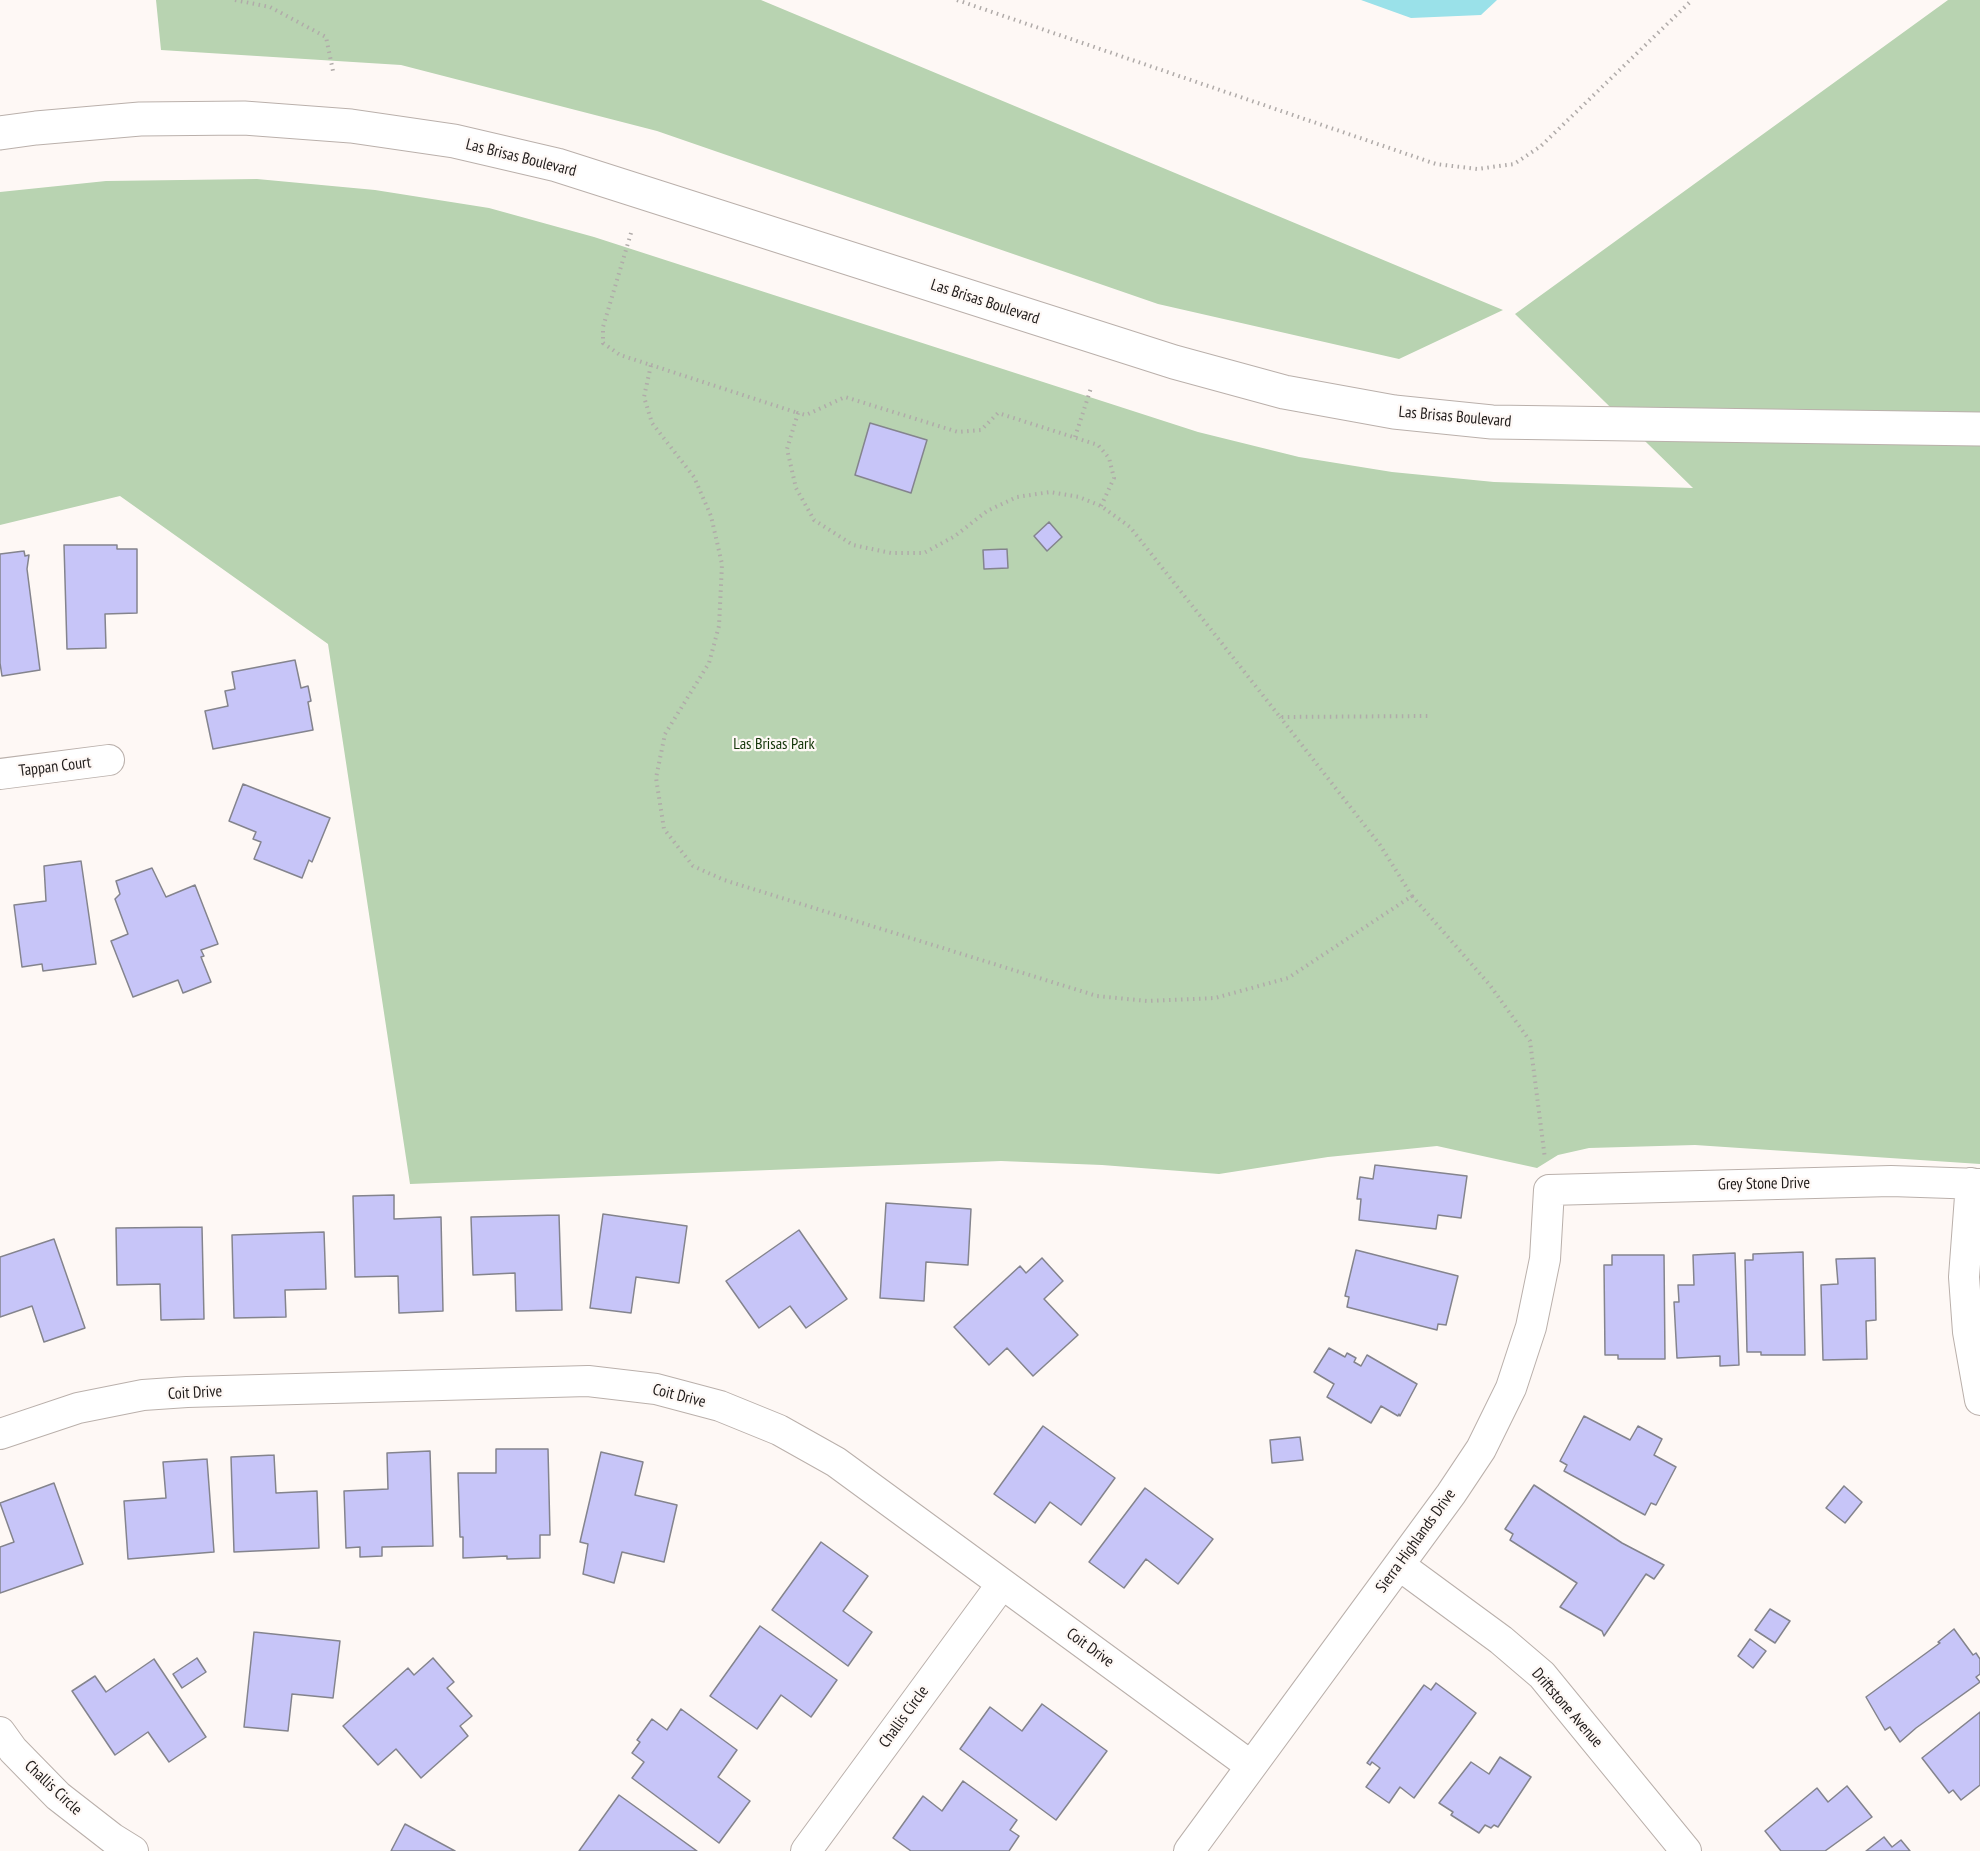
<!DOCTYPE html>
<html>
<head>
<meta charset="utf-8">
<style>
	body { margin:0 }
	canvas { display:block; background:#fef8f5 }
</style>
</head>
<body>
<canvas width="1980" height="1851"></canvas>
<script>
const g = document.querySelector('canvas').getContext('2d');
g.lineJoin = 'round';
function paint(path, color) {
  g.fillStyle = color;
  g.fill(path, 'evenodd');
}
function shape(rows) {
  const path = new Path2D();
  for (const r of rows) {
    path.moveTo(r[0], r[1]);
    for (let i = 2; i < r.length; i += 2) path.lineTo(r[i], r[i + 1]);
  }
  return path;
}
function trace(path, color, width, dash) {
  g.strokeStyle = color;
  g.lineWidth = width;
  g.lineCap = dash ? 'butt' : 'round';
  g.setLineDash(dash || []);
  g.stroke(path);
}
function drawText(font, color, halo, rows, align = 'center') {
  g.font = font + ' "PT Sans Narrow",sans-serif';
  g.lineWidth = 4.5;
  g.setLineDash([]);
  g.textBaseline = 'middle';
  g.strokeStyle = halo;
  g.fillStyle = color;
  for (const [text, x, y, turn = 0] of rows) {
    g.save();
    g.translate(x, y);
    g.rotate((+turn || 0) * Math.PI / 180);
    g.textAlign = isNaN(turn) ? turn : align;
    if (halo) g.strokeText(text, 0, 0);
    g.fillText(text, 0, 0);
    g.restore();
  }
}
paint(shape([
	[156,0,761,0,1503,310,1399,359,1158,304,657,131,401,65,161,50],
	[1948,0,1980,0,1980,1164,1695,1145,1589,1148,1558,1155,1537,1168,1437,1146,1328,1157,1219,1174,1102,1165,1001,1161,410,1184,328,644,120,496,0,525,0,192,106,181,257,179,375,190,489,208,594,237,1198,432,1299,457,1392,472,1494,482,1693,488,1515,314]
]), '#b8d3b1');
paint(shape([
	[1361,0,1497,0,1481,15,1411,18]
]), '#9ae1e9');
const building = shape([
	[870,423,927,440,911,493,855,475,870,423],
	[1049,522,1062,537,1047,551,1034,536,1049,522],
	[64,545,117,545,117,549,137,549,137,613,105,614,106,648,67,649,64,545],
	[1007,549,1008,568,984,569,983,550,1007,549],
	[24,551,25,556,29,555,27,569,40,670,2,676,0,663,0,554,24,551],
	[295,660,301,688,308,686,311,701,308,702,313,730,213,749,205,711,228,706,225,691,235,689,232,672,295,660],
	[243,784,330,818,312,862,309,860,302,878,254,859,261,842,253,839,256,832,229,821,243,784],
	[81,861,96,964,43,971,42,964,22,967,14,905,46,901,44,866,81,861],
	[152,868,166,897,195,885,218,944,201,950,204,956,201,957,211,982,183,993,178,980,133,997,111,941,128,934,115,899,120,894,116,881,152,868],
	[1375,1165,1467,1176,1461,1218,1438,1215,1436,1229,1359,1220,1361,1199,1357,1199,1360,1177,1373,1179,1375,1165],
	[394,1195,394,1219,441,1217,443,1311,399,1313,398,1276,355,1277,353,1196,394,1195],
	[886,1203,971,1209,968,1265,926,1262,924,1301,880,1298,886,1203],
	[603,1214,687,1226,679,1283,636,1277,631,1313,590,1308,603,1214],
	[559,1215,562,1310,516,1311,515,1273,473,1275,471,1217,559,1215],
	[202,1227,204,1319,161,1320,160,1284,117,1285,116,1228,202,1227],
	[799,1230,847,1299,806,1328,790,1306,759,1328,726,1281,799,1230],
	[324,1232,326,1289,285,1290,286,1317,234,1318,232,1235,324,1232],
	[54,1239,85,1328,44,1342,32,1306,0,1317,0,1257,54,1239],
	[1356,1250,1458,1276,1446,1325,1438,1324,1437,1330,1347,1307,1349,1297,1345,1296,1356,1250],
	[1803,1252,1805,1355,1761,1355,1761,1352,1747,1352,1745,1260,1753,1260,1753,1254,1803,1252],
	[1735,1253,1739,1365,1720,1366,1720,1356,1677,1358,1674,1302,1679,1302,1678,1285,1694,1285,1693,1255,1735,1253],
	[1612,1255,1664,1255,1665,1359,1618,1359,1618,1355,1605,1355,1604,1265,1612,1265,1612,1255],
	[1042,1258,1063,1281,1044,1299,1078,1335,1033,1376,1007,1348,989,1365,954,1327,1020,1266,1026,1273,1042,1258],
	[1875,1258,1876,1320,1866,1321,1867,1359,1823,1360,1821,1285,1838,1284,1836,1259,1875,1258],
	[1329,1348,1345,1357,1347,1353,1356,1358,1354,1362,1361,1366,1367,1355,1417,1384,1400,1416,1399,1414,1398,1416,1381,1406,1371,1423,1327,1397,1334,1384,1314,1372,1329,1348],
	[1584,1416,1630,1440,1638,1426,1662,1439,1654,1455,1676,1467,1656,1505,1651,1503,1645,1515,1564,1471,1567,1465,1560,1461,1584,1416],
	[1043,1426,1115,1478,1081,1525,1050,1502,1035,1523,994,1494,1043,1426],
	[1300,1437,1303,1460,1272,1463,1270,1440,1300,1437],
	[496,1449,548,1449,550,1535,540,1535,540,1558,507,1559,507,1556,463,1558,463,1537,460,1537,458,1473,496,1473,496,1449],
	[430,1451,433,1546,382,1547,382,1556,360,1557,360,1547,346,1548,344,1491,388,1489,387,1453,430,1451],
	[601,1452,643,1462,635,1495,677,1505,664,1562,622,1552,614,1583,583,1574,588,1544,580,1542,601,1452],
	[274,1455,276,1493,317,1491,319,1548,234,1552,231,1457,274,1455],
	[207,1459,214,1552,128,1559,124,1501,166,1498,163,1462,207,1459],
	[54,1483,83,1564,0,1593,0,1547,14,1542,0,1503,54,1483],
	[1534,1485,1622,1543,1664,1565,1654,1579,1646,1574,1604,1636,1602,1631,1560,1607,1577,1583,1510,1540,1513,1534,1505,1529,1534,1485],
	[1844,1486,1862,1502,1845,1523,1826,1508,1844,1486],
	[1145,1488,1213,1539,1178,1584,1146,1559,1124,1588,1089,1562,1145,1488],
	[821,1542,868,1576,843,1611,872,1632,848,1666,772,1610,821,1542],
	[1770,1609,1790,1621,1775,1643,1755,1630,1770,1609],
	[760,1626,837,1680,811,1717,781,1695,757,1729,710,1696,760,1626],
	[1954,1629,1973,1655,1976,1653,1980,1659,1980,1674,1976,1677,1980,1682,1916,1728,1900,1742,1890,1727,1885,1730,1866,1697,1940,1643,1938,1642,1954,1629],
	[254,1632,340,1641,333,1698,292,1694,288,1731,244,1727,254,1632],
	[1750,1639,1766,1651,1753,1668,1738,1656,1750,1639],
	[197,1658,206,1672,182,1688,173,1674,197,1658],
	[433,1658,454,1682,447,1688,472,1716,460,1726,468,1736,421,1778,396,1749,378,1765,343,1726,408,1668,414,1675,433,1658],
	[154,1659,206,1737,169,1762,148,1732,115,1755,72,1691,95,1676,106,1692,154,1659],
	[1436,1683,1476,1713,1414,1798,1400,1787,1389,1803,1366,1787,1380,1768,1372,1762,1370,1765,1367,1763,1424,1685,1431,1690,1436,1683],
	[1042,1704,1107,1751,1056,1820,960,1749,990,1707,1022,1731,1042,1704],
	[681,1709,737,1750,718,1777,750,1801,719,1843,632,1778,644,1762,632,1753,640,1742,637,1740,652,1719,667,1730,681,1709],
	[1980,1712,1980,1785,1961,1800,1953,1790,1949,1793,1922,1758,1980,1712],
	[1500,1757,1531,1777,1498,1827,1494,1825,1491,1828,1485,1825,1479,1833,1451,1815,1453,1812,1439,1803,1471,1762,1489,1774,1500,1757],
	[963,1781,1017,1820,1010,1830,1019,1836,1009,1851,911,1851,893,1838,923,1796,942,1811,963,1781],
	[1847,1786,1872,1817,1825,1851,1781,1851,1765,1831,1817,1788,1828,1802,1847,1786],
	[619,1795,697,1851,579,1851,619,1795],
	[405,1824,455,1851,391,1851,405,1824],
	[1884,1837,1892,1847,1901,1840,1910,1851,1866,1851,1884,1837]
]);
paint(building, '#c7c5f8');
trace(building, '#84848d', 1.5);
const minor = shape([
	[0,774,109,760],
	[1971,1183,1964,1277,1968,1332,1980,1400],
	[0,1434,78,1408,143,1395,187,1392,588,1381,656,1389,720,1406,779,1430,836,1462,1251,1766],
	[1399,1565,1501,1640,1542,1675,1686,1851],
	[0,1732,13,1750,58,1796,112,1838,133,1851],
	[806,1851,1002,1584],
	[1189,1851,1451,1494,1481,1449,1511,1388,1531,1327,1545,1259,1549,1190,1891,1181,1980,1184]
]);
const tertiary = shape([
	[0,133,36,128,140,119,244,118,351,126,454,141,557,165,1174,362,1284,392,1394,412,1492,422,1980,429]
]);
trace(minor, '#bab0ab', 32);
trace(tertiary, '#bab0ab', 35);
trace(shape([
	[235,0,270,7,326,37,333,71],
	[957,0,1436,164,1477,169,1514,164,1541,146,1692,0],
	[631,233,603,327,603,343,620,355,651,365,644,397,652,423,694,477,711,516,722,564,719,626,709,663,665,734,656,778,664,829,693,866,724,880,1097,996,1147,1001,1215,998,1288,978,1412,896,1380,845,1280,717],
	[651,365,798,413],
	[1075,437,1091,388],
	[1101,506,1114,478,1109,458,1098,445,998,413,981,430,958,432,845,397,806,415,798,413,787,449,796,488,814,520,853,545,891,553,924,553,955,536,987,511,1017,497,1050,492,1079,497,1101,506,1130,527,1280,717,1429,716],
	[1412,896,1489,984,1530,1041,1545,1159]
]), '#b0aba9', 4, [1.5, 4.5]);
trace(minor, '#fff', 30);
trace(tertiary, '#fff', 33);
drawText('16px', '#1f1b1a', '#fef8f5', [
	["Las Brisas Boulevard",521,158,14],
	["Las Brisas Boulevard",985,302,18],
	["Las Brisas Boulevard",1455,417,5],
	["Tappan Court",55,767,-7],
	["Grey Stone Drive",1764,1184,-1],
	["Coit Drive",195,1393,-3],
	["Coit Drive",679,1396,14],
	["Sierra Highlands Drive",1416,1541,-54],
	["Coit Drive",1090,1648,36],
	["Driftstone Avenue",1567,1708,49],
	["Challis Circle",904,1717,-54],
	["Challis Circle",53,1788,43]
]);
drawText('16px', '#123407', '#fef8f5', [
	["Las Brisas Park",774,744]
]);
</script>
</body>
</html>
